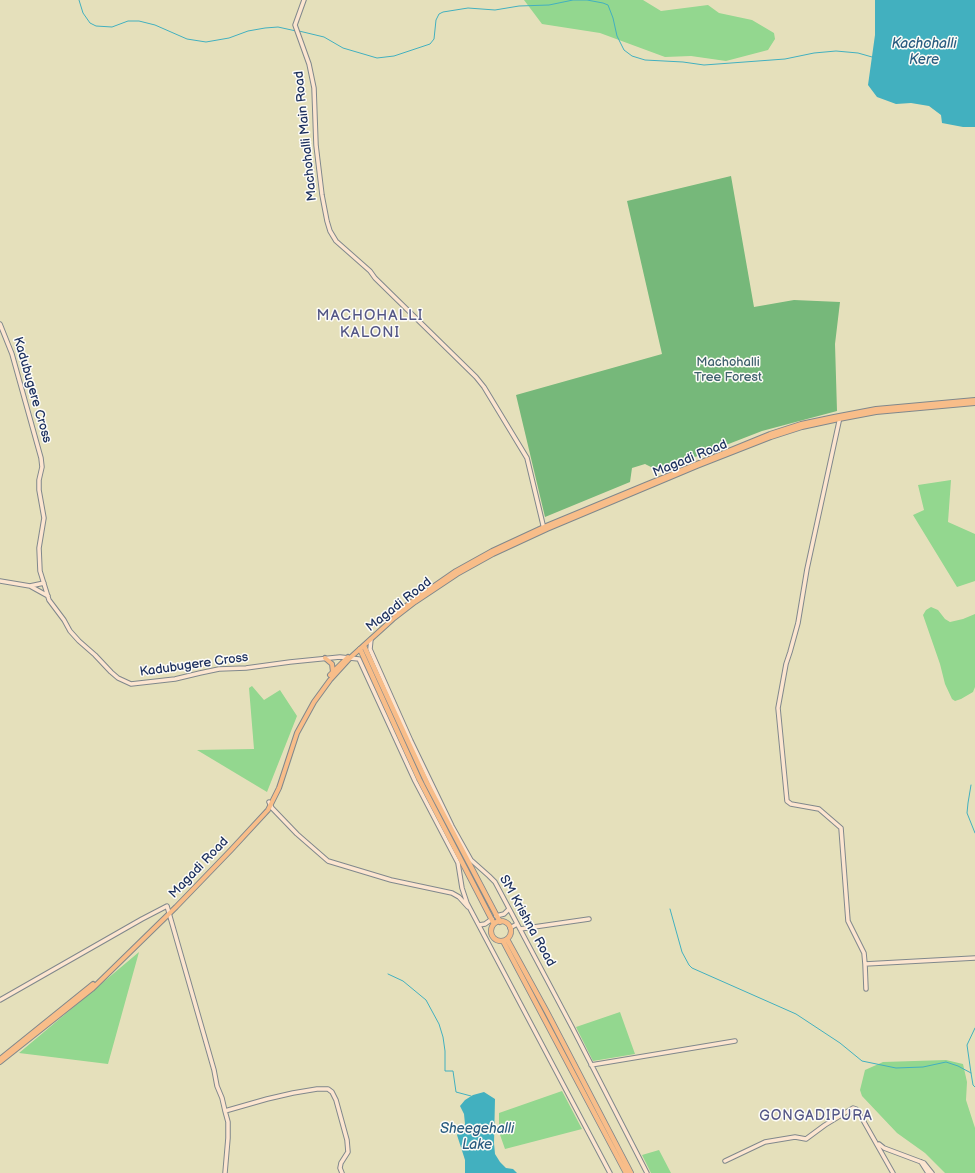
<!DOCTYPE html>
<html>
<head>
<meta charset="utf-8">
<style>
	body { margin:0 }
	canvas { display:block; background:#e5e0bb }
</style>
</head>
<body>
<canvas width="975" height="1173"></canvas>
<script>
const g = document.querySelector('canvas').getContext('2d');
g.lineJoin = 'round';
function paint(path, color) {
  g.fillStyle = color;
  g.fill(path, 'evenodd');
}
function shape(rows) {
  const path = new Path2D();
  for (const r of rows) {
    if (r.length === 3) {
      path.moveTo(r[0] + r[2], r[1]);
      path.arc(r[0], r[1], r[2], 0, 2 * Math.PI);
      continue;
    }
    path.moveTo(r[0], r[1]);
    for (let i = 2; i < r.length; i += 2) path.lineTo(r[i], r[i + 1]);
  }
  return path;
}
function trace(path, color, width, dash) {
  g.strokeStyle = color;
  g.lineWidth = width;
  g.lineCap = dash ? 'butt' : 'round';
  g.setLineDash(dash || []);
  g.stroke(path);
}
function drawText(font, color, halo, rows, align = 'center') {
  g.font = font + ' "Balsamiq Sans",sans-serif';
  g.lineWidth = 3;
  g.setLineDash([]);
  g.textBaseline = 'middle';
  g.strokeStyle = halo;
  g.fillStyle = color;
  for (const [text, x, y, turn = 0] of rows) {
    g.save();
    g.translate(x, y);
    g.rotate((+turn || 0) * Math.PI / 180);
    g.textAlign = isNaN(turn) ? turn : align;
    if (halo) g.strokeText(text, 0, 0);
    g.fillText(text, 0, 0);
    g.restore();
  }
}
paint(shape([
	[524,0,643,0,661,11,708,5,719,13,752,20,774,33,775,39,768,50,726,61,691,56,665,57,600,33,542,24],
	[951,480,948,522,975,534,975,581,957,587,913,515,924,510,918,485],
	[931,607,938,610,945,619,950,622,963,619,975,614,975,687,973,692,961,699,955,701,952,699,945,684,940,664,923,615,926,610],
	[252,686,264,700,280,690,297,716,267,792,197,750,254,749,249,688],
	[139,952,108,1064,19,1053],
	[620,1012,635,1054,593,1061,576,1027],
	[946,1060,963,1064,967,1082,966,1100,975,1128,975,1173,945,1173,925,1153,897,1133,862,1096,860,1090,865,1070,883,1062],
	[562,1091,582,1129,505,1149,499,1132,499,1113],
	[659,1150,671,1173,651,1173,642,1155]
]), '#93d78f');
paint(shape([
	[731,176,754,307,794,300,840,302,835,344,837,411,762,431,659,471,645,464,632,468,630,482,545,517,516,395,662,354,627,201]
]), '#76b87a');
paint(shape([
	[875,0,975,0,975,127,963,127,942,123,941,115,929,106,911,103,896,104,877,97,868,85,875,35],
	[484,1092,495,1099,494,1143,495,1154,500,1162,506,1168,513,1169,517,1173,465,1173,465,1160,457,1135,465,1124,464,1114,460,1106,465,1100,473,1095]
]), '#42b0bf');
trace(shape([
	[79,0,83,13,90,23,96,26,112,27,128,21,139,21,155,25,187,39,206,42,229,38,248,31,265,28,278,27,296,31],
	[299,31,324,37,343,48,377,58,394,56,430,44,434,39,436,20,439,14,443,12,468,8,495,10,519,6,549,5,573,0,587,0,603,3,608,5,613,18,617,36,624,50,632,56,645,60,683,62,704,65,785,59,814,53,836,51,858,53,872,57],
	[971,785,968,803,967,813,975,833],
	[670,909,682,952,689,965,692,968,796,1014,840,1043,862,1061,896,1068,923,1067,946,1062,958,1066,971,1073],
	[388,974,403,981,426,1000,439,1024,443,1037,445,1051,445,1071,453,1071,456,1092,471,1096],
	[975,1028,967,1045,971,1073,973,1085,975,1087]
]), '#42b0bf', 1);
const secondary = shape([
	[304,0,295,25,309,64,314,88,316,145,322,195,327,221,330,231,336,241,370,271,375,278,476,377,484,387,527,458,544,529],
	[0,324,12,354,41,458,42,467,39,480,39,490,44,518,39,548,40,571,49,600,64,620,70,631,79,641,95,655,111,672,118,678,131,684,175,679,200,673,219,669,246,668,290,662,340,657,359,659,415,781,458,863,462,888,467,903,610,1173],
	[840,417,807,569,798,623,790,652,786,664,778,708,787,801,791,804,819,809,841,828,848,921,864,953,865,964,866,989],
	[0,581,30,586,48,596],
	[30,586,44,583],
	[371,639,370,649,411,741,452,826,471,860,489,876,495,882,572,1027,647,1173],
	[269,802,272,808,297,834,328,861,391,880,452,893,459,897,468,907],
	[496,916,504,914,509,909],
	[479,925,485,924,492,919],
	[510,928,517,924],
	[520,929,589,919],
	[865,964,975,958],
	[0,1000,142,919,167,906,214,1070,217,1086,222,1098,225,1111,228,1122,228,1138,225,1173],
	[591,1065,735,1041],
	[225,1111,267,1099,293,1093,317,1089,328,1089,332,1092,336,1100,347,1140,348,1152,341,1163,340,1168,342,1173],
	[879,1144,884,1148,924,1163,932,1173],
	[725,1161,765,1142,795,1137,806,1139,825,1125,853,1108,856,1109,859,1113,893,1173],
	[921,1162,928,1173]
]);
const primary = shape([
	[394,615,414,600,456,571,492,551,546,526,645,485,770,434,801,424,834,417,876,409,975,400],
	[325,658,332,664,333,672],
	[330,675,348,657],
	[0,1059,93,984],
	[0,1062,92,989,176,907,231,850,268,810,279,788,297,733,314,702,330,680,351,657,393,619,415,602,457,574,493,554,547,529,697,466,771,437,802,427,839,419,876,412,975,403]
]);
const highway = shape([
	[364,646,427,783,500,922],
	[360,649,419,779,494,924],
	[501,931,10],
	[507,939,547,1012,631,1173],
	[503,941,626,1173]
]);
trace(secondary, '#80888c', 5.5);
trace(primary, '#80888c', 6);
trace(highway, '#80888c', 6);
trace(secondary, '#fce5d0', 3.5);
trace(primary, '#f8bd89', 4);
trace(highway, '#f8bd89', 4.5);
drawText('13px', '#1b2f5e', '#fdfcf7', [
	["Machohalli Main Road",306,136,-96],
	["Kadubugere Cross",32,390,74],
	["Magadi Road",690,459,-22],
	["Magadi Road",399,605,-38],
	["Kadubugere Cross",194,665,-8],
	["Magadi Road",199,868,-46],
	["SM Krishna Road",527,921,61]
]);
drawText('13px', '#3f616d', '#fdfcf7', [
	["Machohalli",728,363],
	["Tree Forest",728,378]
]);
drawText('italic 14px', '#295c80', '#fdfcf7', [
	["Kachohalli",924,44],
	["Kere",924,60],
	["Sheegehalli",477,1129],
	["Lake",477,1145]
]);
g.letterSpacing = '1px';
drawText('14px', '#545786', '#fdfcf7', [
	["GONGADIPURA",816,1116]
]);
g.letterSpacing = '0px';
g.letterSpacing = '1px';
drawText('15px', '#545786', '#fdfcf7', [
	["MACHOHALLI",370,316],
	["KALONI",370,333]
]);
g.letterSpacing = '0px';
</script>
</body>
</html>
